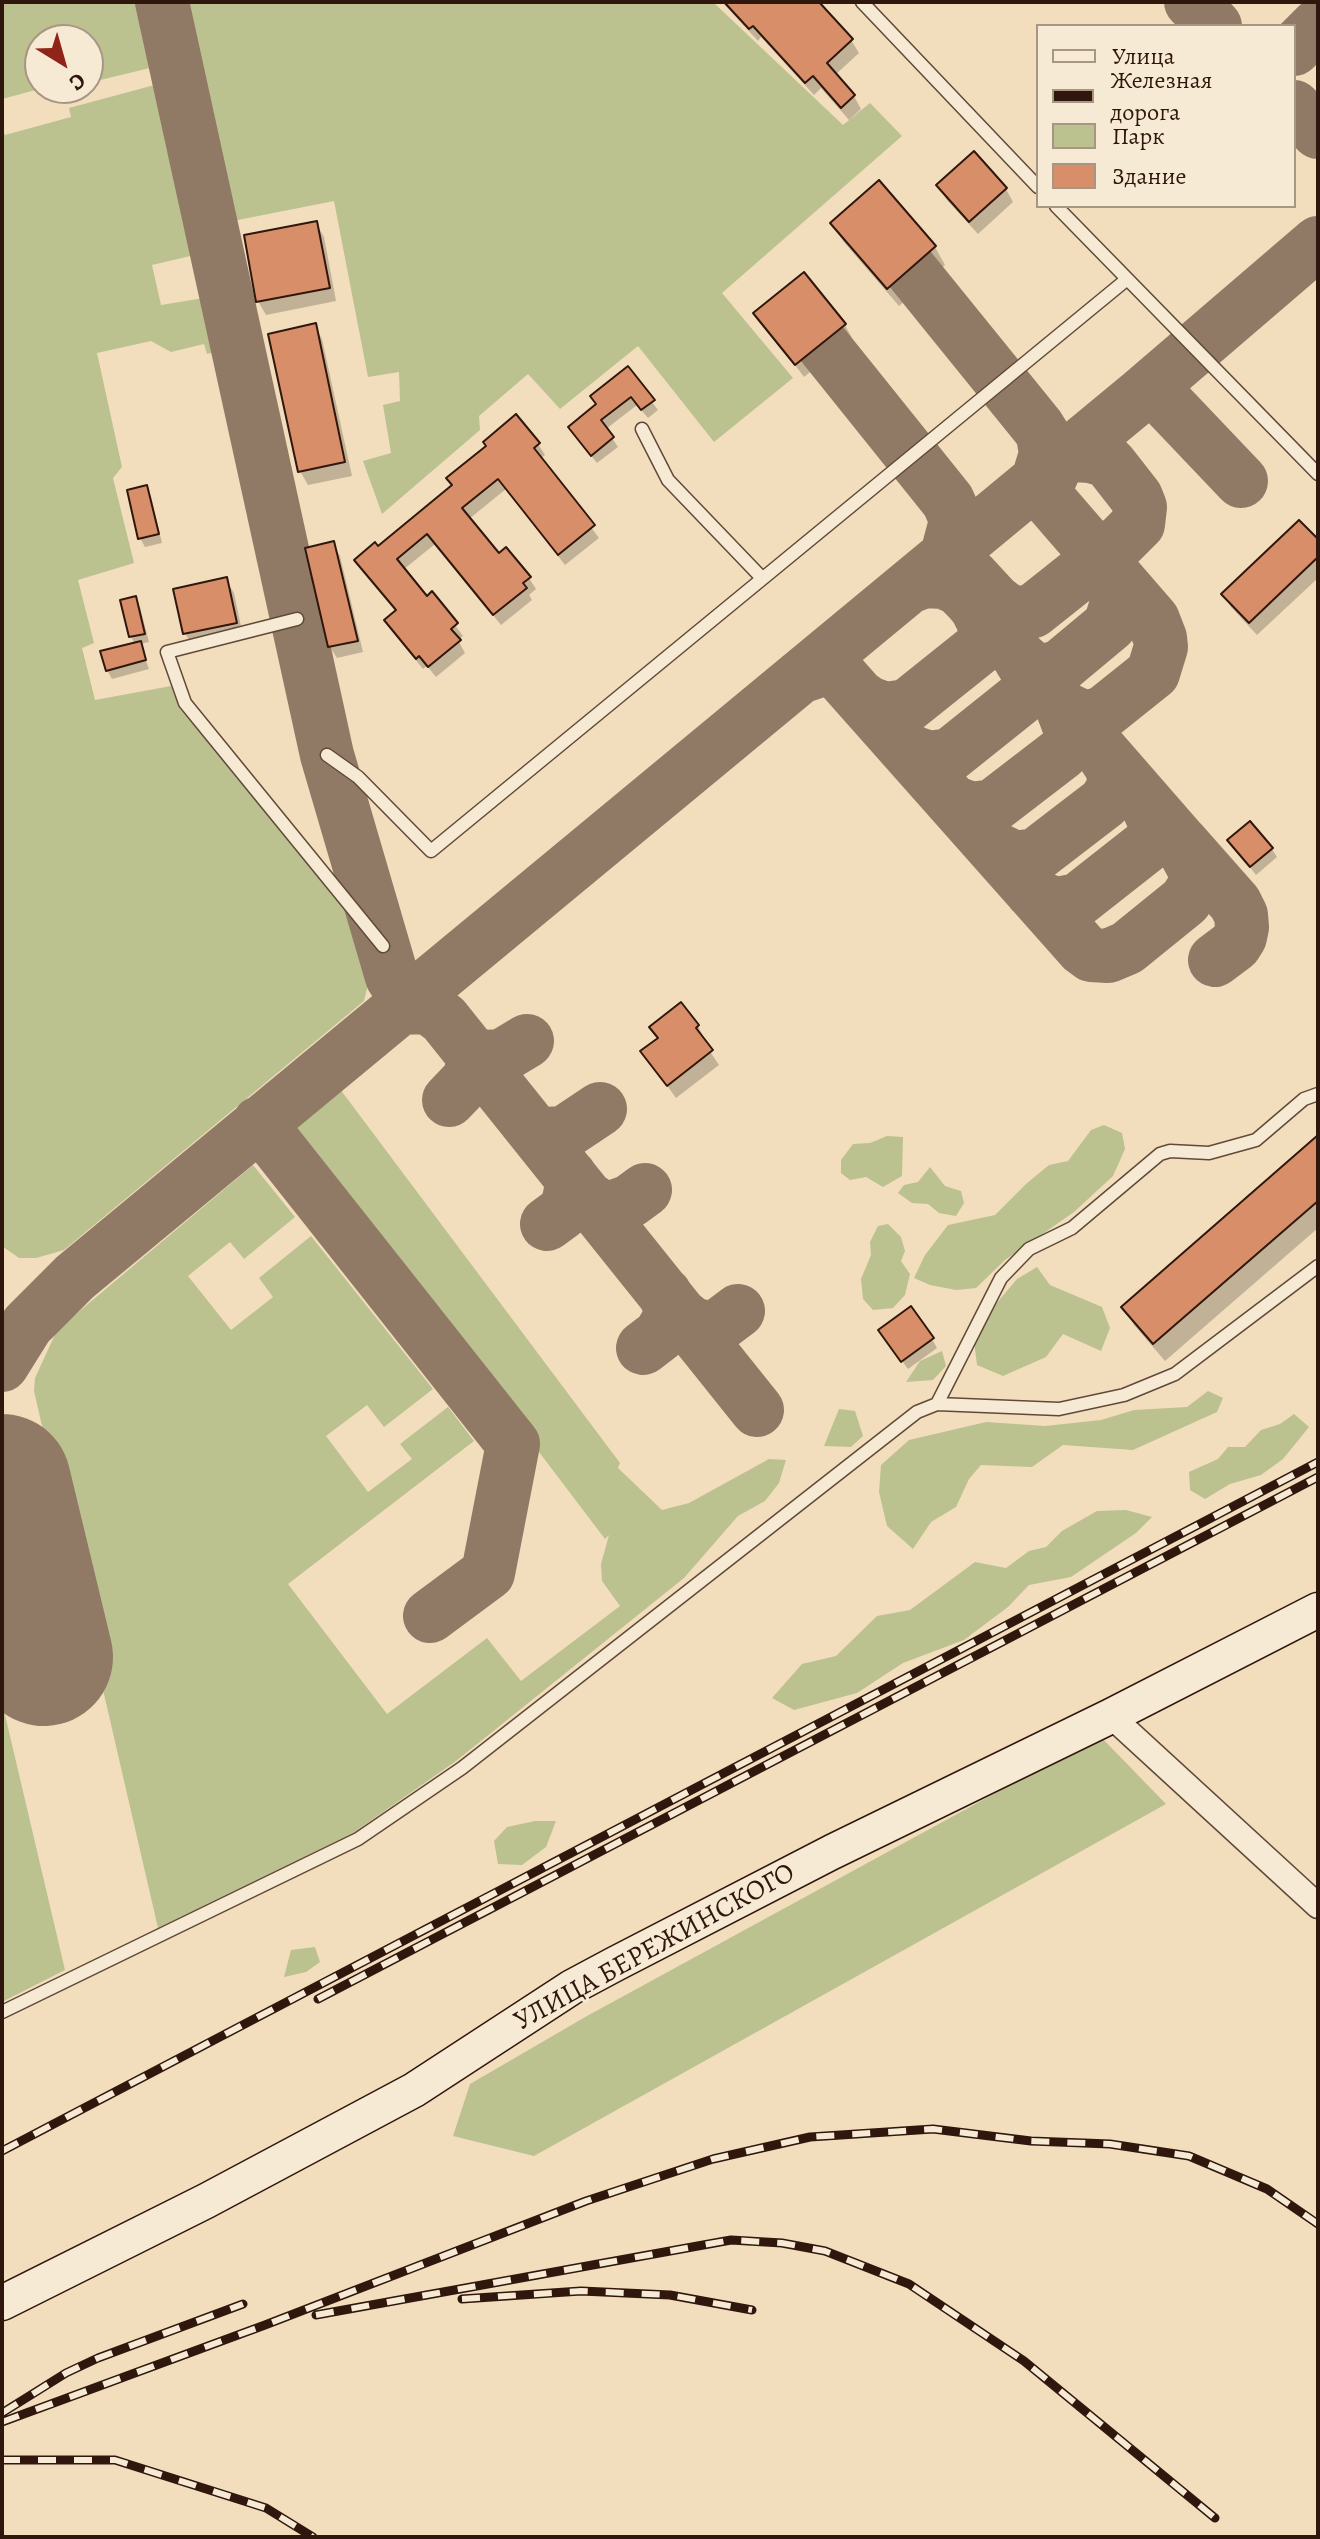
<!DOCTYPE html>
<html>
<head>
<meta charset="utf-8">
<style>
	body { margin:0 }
	#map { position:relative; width:1320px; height:2539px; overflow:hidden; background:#f2debd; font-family:Alegreya,serif }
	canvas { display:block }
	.frame { position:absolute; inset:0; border:4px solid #30170d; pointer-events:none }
	.legend { position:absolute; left:1036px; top:24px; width:260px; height:184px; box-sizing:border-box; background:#f7ead4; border:2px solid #a79684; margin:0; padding:10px 14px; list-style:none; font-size:24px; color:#30170d }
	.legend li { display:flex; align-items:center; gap:16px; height:40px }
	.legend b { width:40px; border:2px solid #a79684 }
	.north { position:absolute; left:24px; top:24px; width:80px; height:80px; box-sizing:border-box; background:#f7ead4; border:2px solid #a79684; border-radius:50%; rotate:143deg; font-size:22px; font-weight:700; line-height:32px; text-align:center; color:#30170d }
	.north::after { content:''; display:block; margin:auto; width:28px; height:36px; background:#8f2418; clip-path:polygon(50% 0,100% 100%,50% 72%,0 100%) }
</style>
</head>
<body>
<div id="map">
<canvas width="1320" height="2539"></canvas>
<div class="frame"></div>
<ul class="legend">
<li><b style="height:10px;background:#f7ead4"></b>Улица</li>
<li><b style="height:10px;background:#30170d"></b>Железная дорога</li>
<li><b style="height:22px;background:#bcc190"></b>Парк</li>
<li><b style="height:22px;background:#d88f69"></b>Здание</li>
</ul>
<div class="north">С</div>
</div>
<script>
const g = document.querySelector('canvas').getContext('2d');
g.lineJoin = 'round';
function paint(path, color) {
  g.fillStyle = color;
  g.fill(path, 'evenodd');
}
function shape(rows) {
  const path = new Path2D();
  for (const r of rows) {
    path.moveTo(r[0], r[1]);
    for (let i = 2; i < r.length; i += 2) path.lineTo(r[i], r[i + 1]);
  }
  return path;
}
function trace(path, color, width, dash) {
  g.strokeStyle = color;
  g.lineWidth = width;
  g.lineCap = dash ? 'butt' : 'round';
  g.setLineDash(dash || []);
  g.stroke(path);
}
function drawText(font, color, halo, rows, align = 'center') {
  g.font = font + ' Alegreya,serif';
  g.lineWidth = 6;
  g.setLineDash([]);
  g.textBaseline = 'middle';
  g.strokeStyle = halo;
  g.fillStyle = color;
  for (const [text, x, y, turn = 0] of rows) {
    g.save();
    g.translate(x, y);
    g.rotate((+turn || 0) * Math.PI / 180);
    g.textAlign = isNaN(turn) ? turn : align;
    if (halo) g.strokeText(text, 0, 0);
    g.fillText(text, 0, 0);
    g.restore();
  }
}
paint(shape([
	[2,2,143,2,158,66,88,83,88,40,40,40,40,88,43,88,2,99],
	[183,2,713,2,843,125,870,103,902,136,722,293,793,378,714,442,638,346,560,409,528,374,479,416,480,430,382,514,363,461,391,453,383,405,400,401,399,372,368,377,334,201,233,221],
	[162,83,199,254,152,265,161,305,210,297,222,350,207,354,204,344,171,352,151,341,97,353,122,467,113,478,134,563,78,580,94,643,82,648,95,700,171,686,180,709,360,921,372,968,364,1001,64,1250,36,1258,19,1258,2,1246,2,128,5,135,71,117,69,108],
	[337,1085,620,1463,618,1468,662,1510,689,1503,769,1459,786,1460,779,1483,765,1501,738,1516,684,1578,456,1761,353,1833,158,1928,34,1391,35,1378,57,1330,253,1165,295,1217,244,1259,230,1242,188,1276,231,1330,273,1297,259,1278,311,1236,433,1389,384,1427,367,1405,326,1436,368,1492,412,1459,400,1444,448,1407,474,1441,288,1584,387,1714,487,1638,521,1681,620,1606,602,1581,601,1564,609,1535,605,1539,291,1125],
	[1104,1125,1122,1133,1125,1149,1113,1176,1074,1212,1005,1260,976,1288,956,1290,930,1285,914,1278,925,1255,948,1225,995,1215,1026,1184,1049,1165,1068,1161,1091,1130],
	[887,1136,903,1137,902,1176,883,1187,866,1177,850,1180,841,1173,841,1160,853,1144,870,1143],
	[930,1167,945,1186,961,1191,964,1203,956,1216,939,1213,928,1204,912,1203,898,1193,904,1185,918,1182],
	[888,1224,901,1237,905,1251,901,1261,910,1274,905,1295,893,1308,873,1310,863,1299,861,1279,871,1255,870,1242,878,1226],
	[1037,1267,1050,1285,1102,1307,1110,1328,1101,1351,1063,1334,1046,1357,1003,1376,977,1365,974,1341,984,1318,1017,1279],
	[942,1351,946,1366,933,1380,906,1382,920,1361],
	[1208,1391,1223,1398,1217,1412,1133,1450,1063,1445,1032,1467,981,1465,969,1479,956,1507,931,1522,913,1549,887,1526,879,1492,881,1465,909,1440,986,1422,1045,1426,1101,1420,1134,1410,1187,1407],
	[839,1409,855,1411,863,1436,851,1447,824,1446],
	[1294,1414,1309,1427,1283,1459,1261,1475,1230,1484,1205,1499,1190,1490,1189,1472,1218,1459,1228,1447,1245,1447,1261,1430,1280,1424],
	[1126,1510,1152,1517,1136,1533,1071,1577,1029,1585,1008,1607,964,1640,903,1663,857,1693,794,1710,772,1698,802,1664,836,1656,877,1616,910,1610,975,1562,1006,1568,1029,1551,1046,1547,1062,1531,1097,1511],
	[2,1702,65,1970,2,2002],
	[1100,1736,1166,1804,534,2156,453,2136,470,2084,587,2016],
	[535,1821,556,1821,546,1847,522,1865,498,1864,494,1841,507,1827],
	[315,1947,320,1962,306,1972,284,1977,291,1950]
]), '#bcc190');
paint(shape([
	[722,2,817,2,851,40,859,53,835,75,854,96,861,109,849,120,821,88,814,95,761,37,758,41],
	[939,185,1006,189,1013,202,978,234,946,199],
	[316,223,324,237,336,301,266,315,258,301],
	[832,223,935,247,945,265,899,306,843,241],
	[756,313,845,325,852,338,804,377],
	[315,326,322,339,352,476,308,485,300,471],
	[627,369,658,410,648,418,637,405,606,429,618,447,597,463,575,436],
	[538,444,545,455,540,459,599,538,565,565,506,489,469,519,499,556,529,578,536,589,529,595,532,600,501,625,435,544,403,570,427,598,432,594,463,636,458,640,465,653,436,677,427,666,423,669,393,632,386,620,397,612,357,560],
	[146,487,151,496,162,543,145,547,140,538],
	[1318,542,1318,578,1257,635,1231,607,1223,594],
	[333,544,340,556,363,652,337,658,330,647,308,550],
	[226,580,234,593,243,636,193,647,185,633],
	[135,598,140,607,149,642,140,644,149,669,112,679,107,670,135,644,131,637,123,601],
	[1230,841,1272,849,1277,857,1256,875],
	[698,1026,705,1040,703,1041,719,1065,676,1098,643,1052],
	[1318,1138,1318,1228,1165,1361,1134,1325,1124,1307],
	[886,1339,932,1339,937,1348,908,1369]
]), '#0003');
trace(shape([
	[162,2,327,755,392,977,407,1001],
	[1191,2,1215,26],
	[1294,49,1318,25],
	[1294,107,1318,132],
	[910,269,1038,427,1043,435,1046,454,1038,480],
	[822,344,948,501,955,517,955,525,947,555],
	[1142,394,1163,399,1241,481],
	[1056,465,1047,485,1050,501,1153,620,1160,638,1161,647,1153,673,1103,713,1085,718,1062,707],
	[972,576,995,601,1008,611,1017,613,1033,611,1121,541,1138,524,1140,507,1136,497,1111,465,1106,460,1090,456,1074,455,1064,458],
	[1019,657,1031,667,1042,670,1052,669,1062,665,1110,625,1118,600,1111,572],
	[800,677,827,668,840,675,1083,949,1091,955,1108,956,1127,948,1185,901,1197,883,1197,874,1179,840,969,599,958,588,943,582,925,581,909,587],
	[859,696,869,703,885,709,907,706,982,646,985,638,984,623,976,607],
	[902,744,912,752,929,758,950,755,1025,695,1029,687,1028,672,1019,657],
	[953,802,972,809,993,806,1062,753,1068,746,1071,731,1062,707],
	[1182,843,1235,903,1241,915,1242,927,1240,937,1235,945,1215,960],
	[994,848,1015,858,1036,855,1105,802,1114,787,1115,780,1111,766,1105,757],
	[1032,892,1040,898,1056,904,1078,900,1153,841,1156,825,1149,809],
	[399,1008,428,1007,444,1019,757,1410],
	[471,1052,483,1057,502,1056,527,1041],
	[449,1100,469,1079,474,1061,471,1052],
	[259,1123,513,1444,488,1573,430,1616],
	[533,1130,545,1134,564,1133,600,1109],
	[589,1199,601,1207,611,1208,630,1201,645,1190],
	[547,1224,562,1213,568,1204,572,1185,570,1176],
	[681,1315,692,1324,710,1328,718,1326,738,1311],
	[643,1348,660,1335,670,1318,670,1308,665,1294],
	[2,1365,27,1325,75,1277,1142,394,1318,243]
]), '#917a65', 54);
trace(shape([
	[2,1483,44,1657]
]), '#917a65', 138);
const building = shape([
	[724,2,819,2,853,39,827,63,855,95,841,108,813,76,805,83,753,26,749,29,724,2],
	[974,151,1007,188,969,222,936,185,974,151],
	[879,180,936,246,887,289,830,223,879,180],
	[317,221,330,288,256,302,244,235,317,221],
	[804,272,846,324,795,365,753,313,804,272],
	[316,323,345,462,298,472,268,334,316,323],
	[628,366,655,400,641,410,631,397,601,420,614,437,591,456,568,427,596,404,590,396,628,366],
	[516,414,540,443,534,448,595,525,558,555,498,479,462,508,499,553,506,547,531,577,523,583,527,588,493,615,427,534,397,559,427,596,432,591,458,623,451,629,461,640,428,667,419,656,416,659,384,620,396,610,354,560,375,542,378,546,452,485,446,478,486,446,483,442,516,414],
	[147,485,159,534,138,539,127,490,147,485],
	[1299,520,1318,539,1318,557,1249,623,1221,594,1299,520],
	[334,541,358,641,328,647,305,548,334,541],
	[227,577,237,623,183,634,173,589,227,577],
	[136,596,145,634,129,637,120,600,136,596],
	[141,641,146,660,106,671,100,651,141,641],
	[1250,821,1273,848,1250,867,1227,840,1250,821],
	[681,1002,699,1025,696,1028,713,1050,667,1086,640,1051,658,1038,649,1027,681,1002],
	[1318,1135,1318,1201,1153,1344,1121,1307,1318,1135],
	[911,1306,934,1338,901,1362,878,1330,911,1306]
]);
paint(building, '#d88f69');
trace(building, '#30170d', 2);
const lane = shape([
	[862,2,1038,187],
	[1056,206,1318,474],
	[642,429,668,480,762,578],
	[297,619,167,652,185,703,383,946],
	[327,755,358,777,431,851,1126,280],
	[937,1404,1059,1409,1124,1395,1175,1374,1318,1266],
	[2,2012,358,1839,462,1768,917,1412,937,1404,1001,1278,1029,1249,1072,1228,1160,1154,1170,1151,1209,1153,1256,1140,1304,1099,1318,1094]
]);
const street = shape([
	[1111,1716,1318,1906]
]);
const secondary = shape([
	[2,2303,206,2201,414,2090,572,1987,615,1964,832,1852,1111,1716,1318,1610]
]);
trace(lane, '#604939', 15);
trace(street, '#604939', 27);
trace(secondary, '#30170d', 37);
trace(lane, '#f7ead4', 12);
trace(street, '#f7ead4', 24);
trace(secondary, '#f7ead4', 34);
const rail = shape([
	[318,1999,1318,1477],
	[2,2151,1318,1462],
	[462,2299,581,2291,670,2295,752,2310],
	[316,2315,731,2240,782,2243,825,2251,909,2284,1024,2361,1215,2518],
	[2,2413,66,2373,98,2358,243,2304],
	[2,2422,265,2325,586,2201,713,2159,810,2137,933,2129,1031,2141,1110,2144,1189,2156,1267,2189,1318,2224],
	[2,2460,115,2460,266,2508,313,2537]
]);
trace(rail, '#30170d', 9);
trace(rail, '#f7ead4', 6, [18]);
drawText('28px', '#30170d', '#f7ead4', [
	["УЛИЦА БЕРЕЖИНСКОГО",655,1948,-29]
]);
</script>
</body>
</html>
